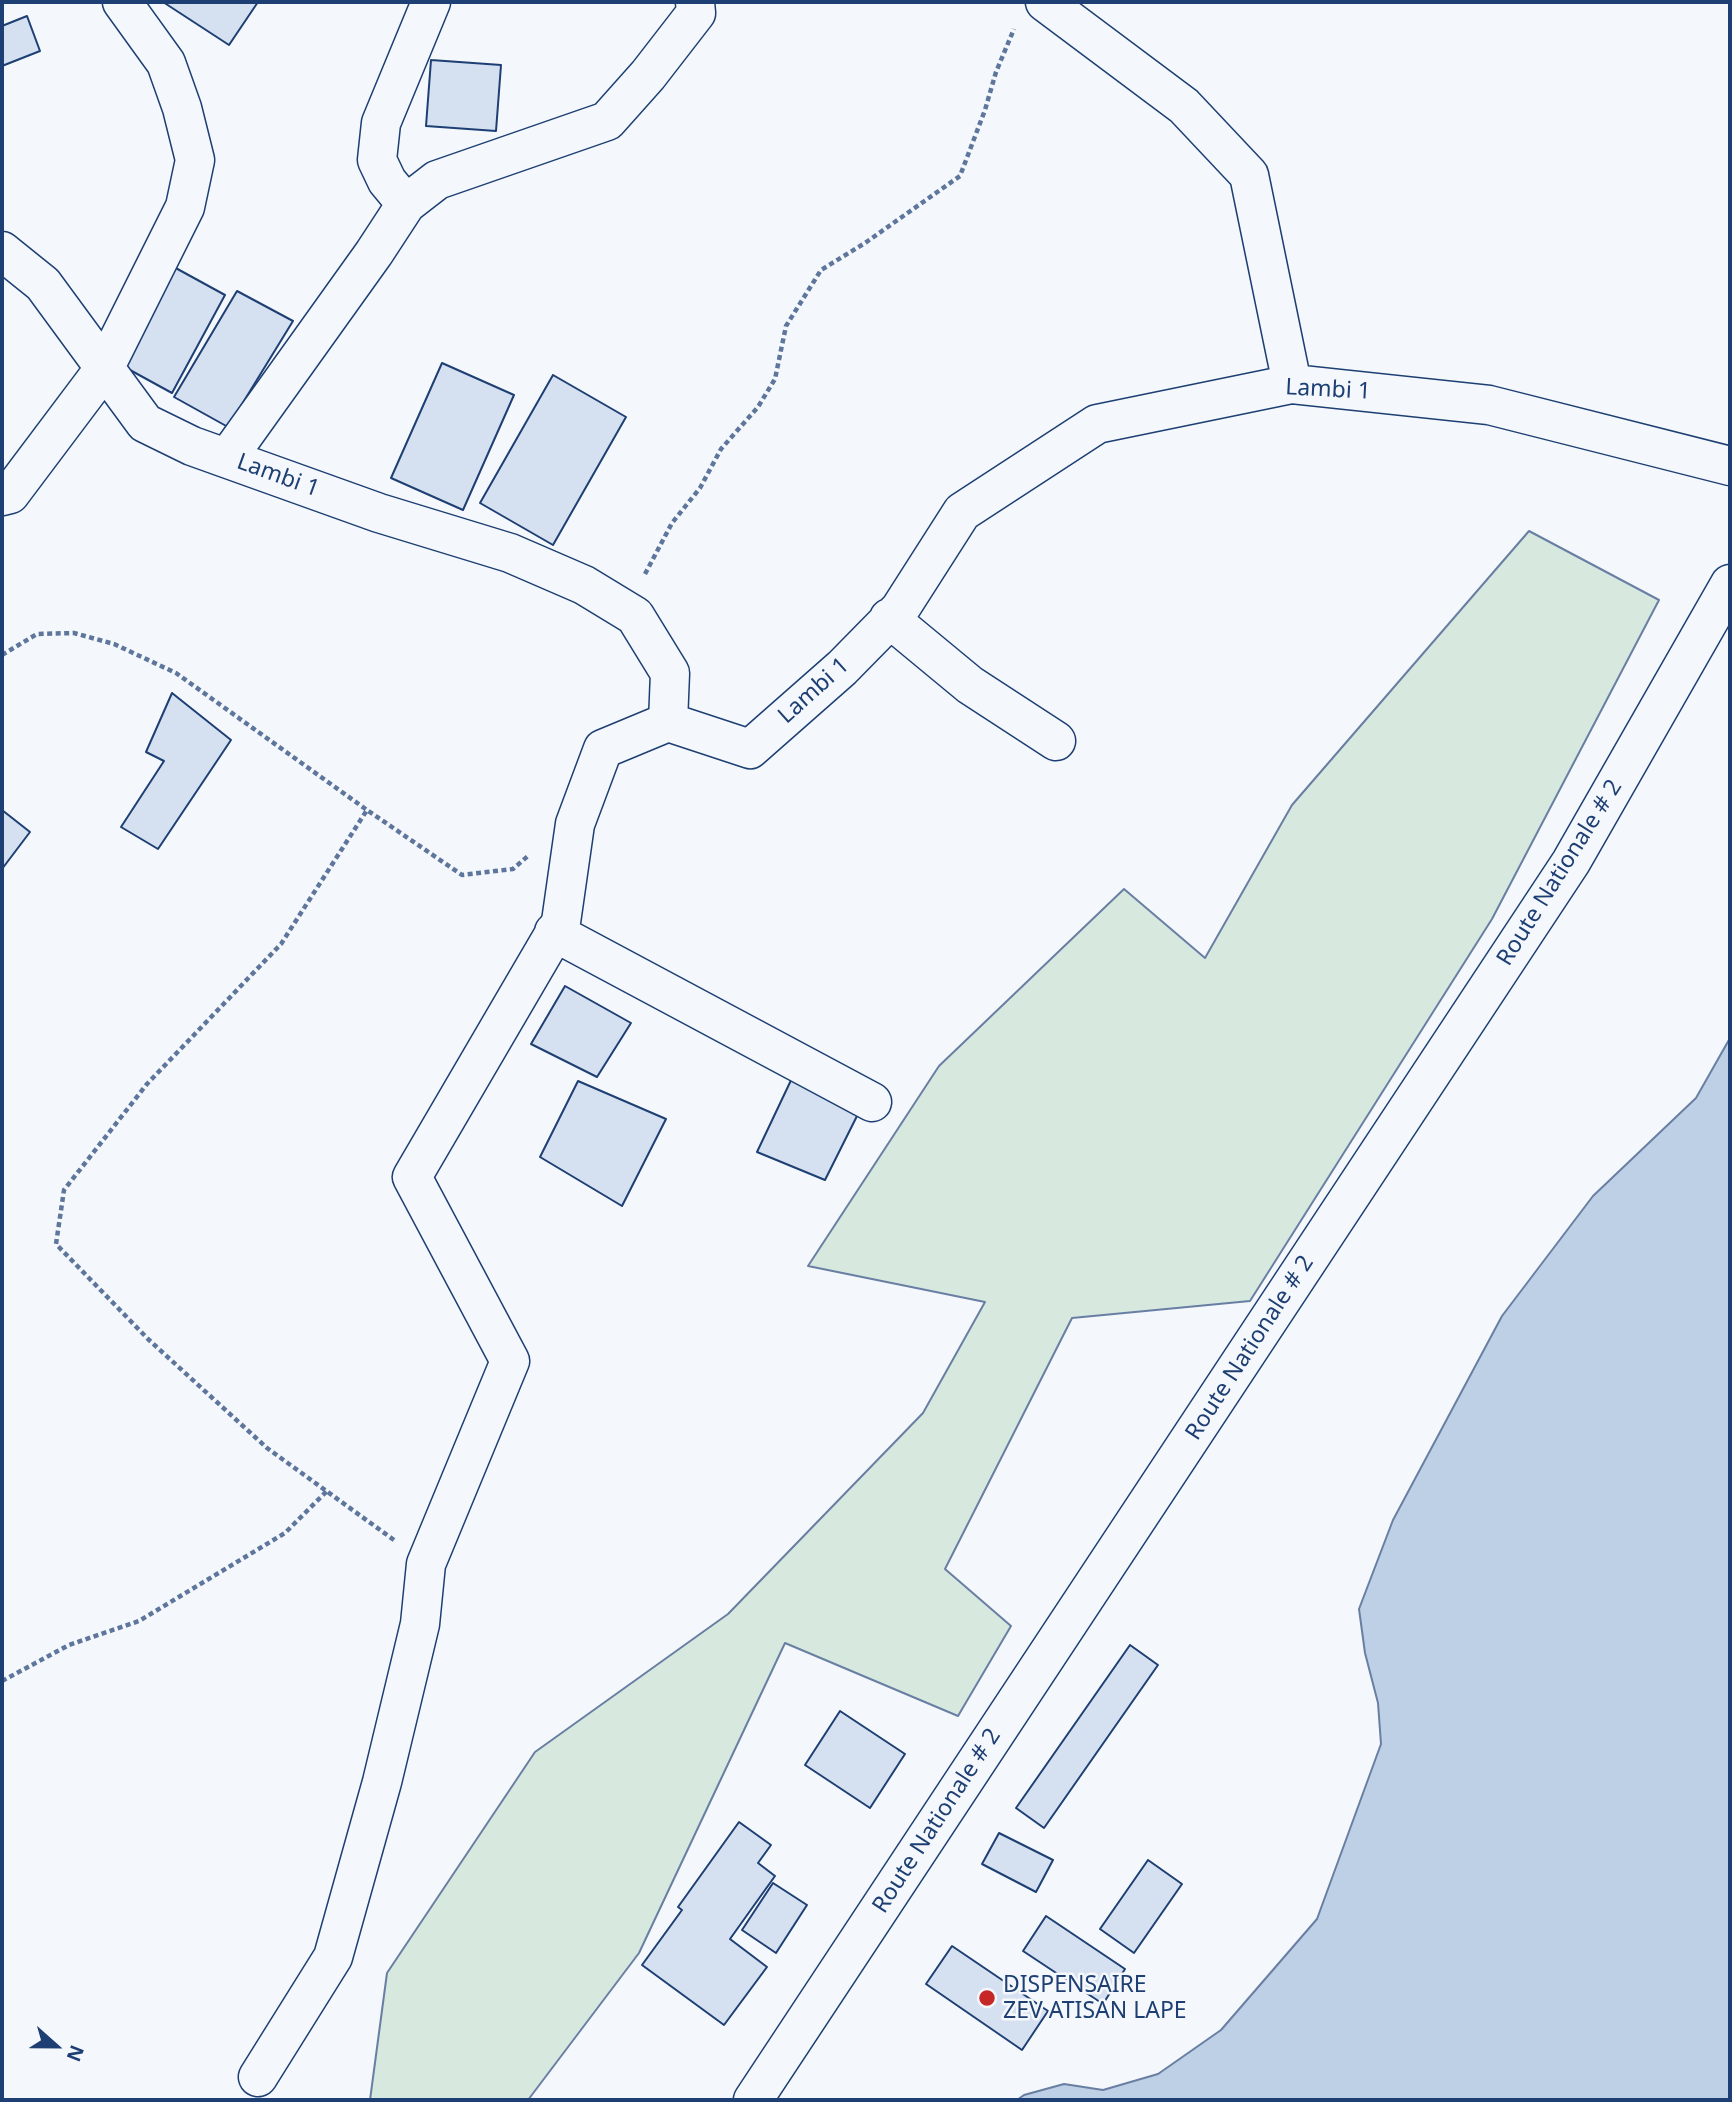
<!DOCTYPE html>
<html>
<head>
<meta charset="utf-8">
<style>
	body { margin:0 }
	#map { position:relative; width:1732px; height:2102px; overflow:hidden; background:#f4f7fb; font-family:"Noto Sans",sans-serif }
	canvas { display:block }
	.frame { position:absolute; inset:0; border:4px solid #1d3f73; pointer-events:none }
	.north { position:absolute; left:21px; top:2011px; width:70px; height:70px; -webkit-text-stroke:5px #f4f7fb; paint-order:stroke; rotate:111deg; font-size:19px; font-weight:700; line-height:28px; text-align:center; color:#1d3f73 }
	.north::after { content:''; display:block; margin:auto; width:24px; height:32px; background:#1d3f73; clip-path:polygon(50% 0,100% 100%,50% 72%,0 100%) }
</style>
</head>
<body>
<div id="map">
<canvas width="1732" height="2102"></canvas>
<div class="frame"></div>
<div class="north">N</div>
</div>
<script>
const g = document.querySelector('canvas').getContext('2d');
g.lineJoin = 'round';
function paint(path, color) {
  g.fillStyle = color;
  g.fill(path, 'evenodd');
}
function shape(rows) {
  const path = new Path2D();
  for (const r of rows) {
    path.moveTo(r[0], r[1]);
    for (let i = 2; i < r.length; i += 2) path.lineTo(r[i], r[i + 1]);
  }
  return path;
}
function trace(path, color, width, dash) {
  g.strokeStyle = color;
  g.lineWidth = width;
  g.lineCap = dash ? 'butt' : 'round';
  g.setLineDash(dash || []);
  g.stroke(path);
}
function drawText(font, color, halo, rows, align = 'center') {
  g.font = font + ' "Noto Sans",sans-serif';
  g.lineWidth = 5;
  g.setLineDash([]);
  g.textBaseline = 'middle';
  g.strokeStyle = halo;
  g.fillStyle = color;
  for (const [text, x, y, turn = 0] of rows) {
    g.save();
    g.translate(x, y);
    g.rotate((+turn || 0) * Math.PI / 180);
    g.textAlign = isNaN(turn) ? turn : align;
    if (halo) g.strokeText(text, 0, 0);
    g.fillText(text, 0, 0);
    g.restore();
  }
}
const green = shape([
	[1529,531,1659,600,1492,919,1250,1301,1072,1318,945,1569,1011,1626,958,1716,785,1643,639,1953,528,2100,370,2100,387,1973,535,1752,728,1614,923,1413,985,1302,808,1266,939,1066,1124,889,1205,958,1292,805,1529,531]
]);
paint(green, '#d7e8df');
trace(green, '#687fa3', 2);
const water = shape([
	[1730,1038,1730,2100,1017,2100,1024,2095,1064,2084,1103,2090,1158,2074,1221,2030,1317,1919,1381,1744,1378,1703,1365,1653,1359,1609,1393,1520,1502,1316,1593,1196,1696,1098,1730,1038]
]);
paint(water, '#bed0e5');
trace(water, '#687fa3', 2);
const building = shape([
	[163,2,258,2,229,45,163,2],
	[27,16,40,51,2,66,2,26,27,16],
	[431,60,501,65,496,131,426,126,431,60],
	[172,266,225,295,172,393,119,364,172,266],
	[237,291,293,321,228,427,174,397,237,291],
	[442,363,514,395,463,510,391,478,442,363],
	[553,375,626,417,553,545,480,503,553,375],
	[172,693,231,740,158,849,121,827,164,761,146,752,172,693],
	[2,810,30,832,2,869,2,810],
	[565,986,631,1023,597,1077,531,1044,565,986],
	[793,1076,862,1106,825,1180,757,1152,793,1076],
	[578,1081,666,1119,622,1206,540,1157,578,1081],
	[1130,1645,1158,1665,1044,1828,1016,1808,1130,1645],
	[840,1711,905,1754,870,1808,805,1765,840,1711],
	[739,1822,771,1845,758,1863,775,1876,730,1939,767,1967,724,2025,642,1965,682,1910,678,1907,739,1822],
	[999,1833,1053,1860,1036,1892,982,1864,999,1833],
	[1148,1860,1182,1884,1134,1953,1100,1929,1148,1860],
	[773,1883,807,1905,776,1953,742,1930,773,1883],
	[1046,1916,1125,1969,1103,2004,1023,1951,1046,1916],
	[952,1946,1048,2011,1022,2050,926,1984,952,1946]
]);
paint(building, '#d5e0f0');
trace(building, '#1d3f73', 2);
const minor = shape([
	[1045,2,1184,106,1249,175,1292,384],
	[406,204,387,181,377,160,381,123,431,2],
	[2,251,43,284,145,423,192,446,379,513,510,553,584,585,635,616,670,673,668,722,750,749,842,668,900,609,962,512,1097,424,1292,384,1489,405,1730,466],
	[228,457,374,253,406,204,437,180,607,121,648,75,696,13,695,2],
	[2,496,10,494,104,369,185,207,195,160,182,108,166,63,122,2],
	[889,618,970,685,1056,741],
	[554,932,872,1102],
	[258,2077,333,1957,382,1782,420,1624,426,1564,510,1361,412,1177,561,922,575,824,603,749,668,722]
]);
const primary = shape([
	[753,2100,1571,862,1730,584]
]);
trace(minor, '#1d3f73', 41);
trace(primary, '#1d3f73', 41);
trace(shape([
	[645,574,672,523,700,488,721,449,758,407,775,379,786,326,821,270,865,243,960,176,985,110,996,72,1014,29],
	[2,655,37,634,74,633,114,644,176,673,367,810],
	[394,1540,267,1448,148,1339,56,1244,64,1190,147,1084,281,944,367,810,462,875,513,869,529,855],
	[2,1681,69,1645,139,1621,285,1533,328,1490]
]), '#5e769c', 4.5, [5, 3.5]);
trace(minor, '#f4f7fb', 38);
trace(primary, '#f4f7fb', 38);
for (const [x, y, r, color] of [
	[987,1998,9,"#c62828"]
]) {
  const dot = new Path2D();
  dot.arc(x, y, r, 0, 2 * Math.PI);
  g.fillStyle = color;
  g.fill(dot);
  trace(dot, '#f4f7fb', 2.5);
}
drawText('23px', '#1d3f73', '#f4f7fb', [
	["Lambi 1",1328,390,3],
	["Lambi 1",278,476,20],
	["Lambi 1",814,691,-42],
	["Route Nationale # 2",1560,873,-58],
	["Route Nationale # 2",1250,1348,-57],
	["Route Nationale # 2",937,1821,-57]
]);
drawText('23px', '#1d3f73', '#f4f7fb', [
	["DISPENSAIRE",1003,1985],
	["ZEV ATISAN LAPE",1003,2011]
], 'left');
</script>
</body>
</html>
